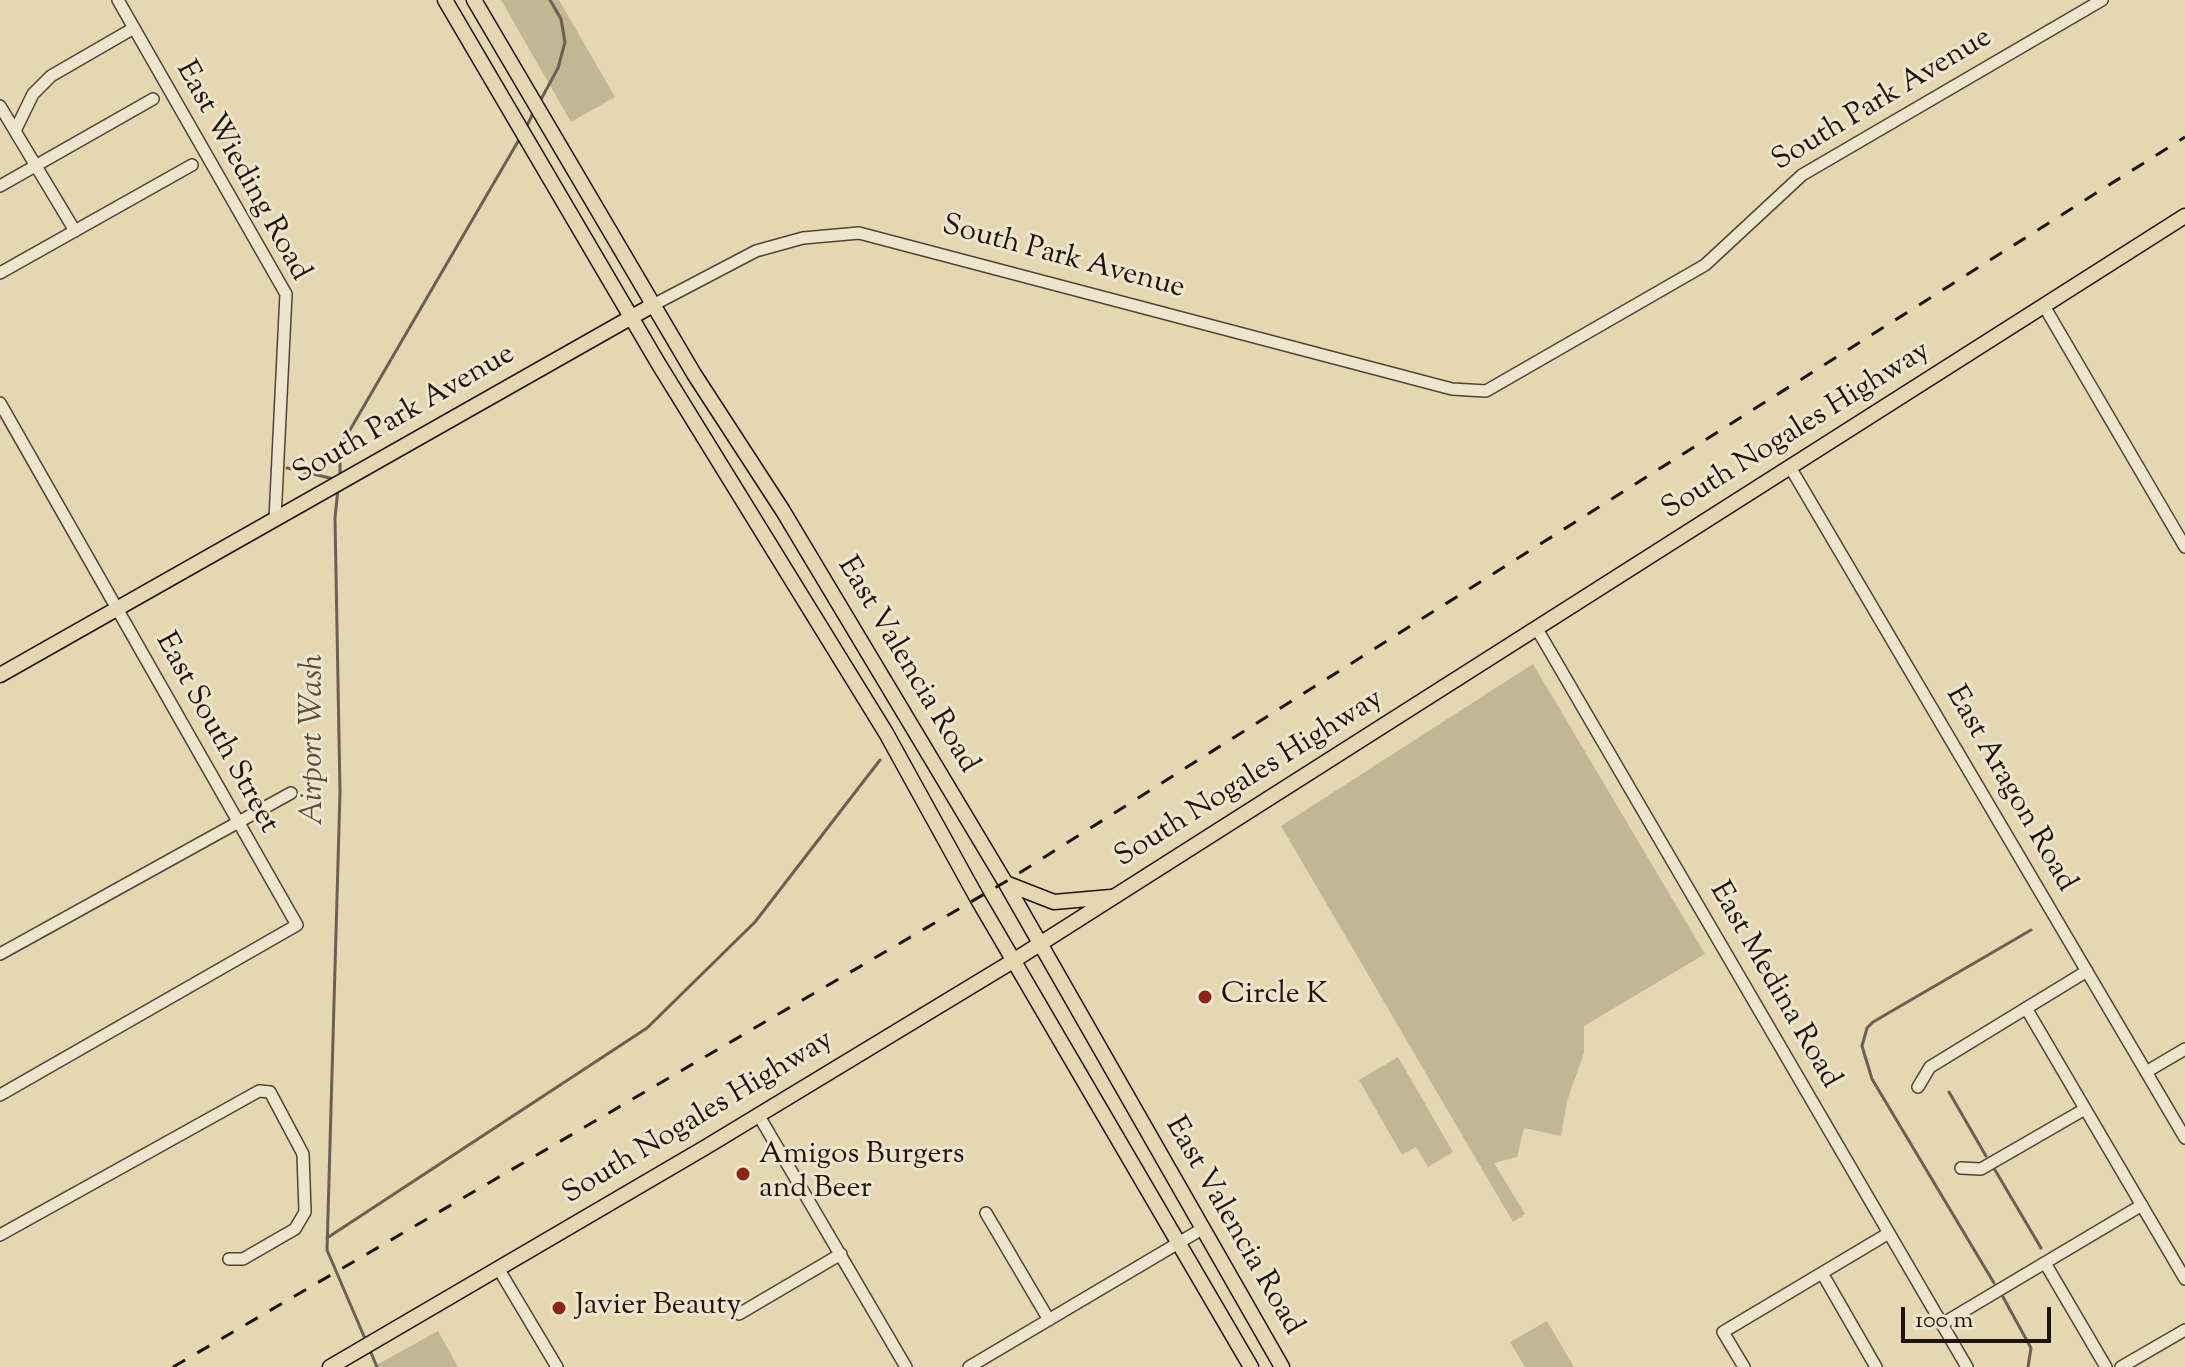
<!DOCTYPE html>
<html>
<head>
<meta charset="utf-8">
<style>
	body { margin:0 }
	#map { position:relative; width:2185px; height:1367px; overflow:hidden; background:#e4d7b1; font-family:"Sorts Mill Goudy",serif }
	canvas { display:block }
	.scale { position:absolute; left:1901px; top:1307px; width:150px; height:36px; box-sizing:border-box; border:4px solid #20130d; border-top:0; padding-left:10px; font-size:24px; line-height:28px; white-space:nowrap; color:#20130d; -webkit-text-stroke:6px #ede5cc; paint-order:stroke }
</style>
</head>
<body>
<div id="map">
<canvas width="2185" height="1367"></canvas>
<div class="scale">100 m</div>
</div>
<script>
const g = document.querySelector('canvas').getContext('2d');
g.lineJoin = 'round';
function paint(path, color) {
  g.fillStyle = color;
  g.fill(path, 'evenodd');
}
function shape(rows) {
  const path = new Path2D();
  for (const r of rows) {
    path.moveTo(r[0], r[1]);
    for (let i = 2; i < r.length; i += 2) path.lineTo(r[i], r[i + 1]);
  }
  return path;
}
function trace(path, color, width, dash) {
  g.strokeStyle = color;
  g.lineWidth = width;
  g.lineCap = dash ? 'butt' : 'round';
  g.setLineDash(dash || []);
  g.stroke(path);
}
function drawText(font, color, halo, rows, align = 'center') {
  g.font = font + ' "Sorts Mill Goudy",serif';
  g.lineWidth = 6;
  g.setLineDash([]);
  g.textBaseline = 'middle';
  g.strokeStyle = halo;
  g.fillStyle = color;
  for (const [text, x, y, turn = 0] of rows) {
    g.save();
    g.translate(x, y);
    g.rotate((+turn || 0) * Math.PI / 180);
    g.textAlign = isNaN(turn) ? turn : align;
    if (halo) g.strokeText(text, 0, 0);
    g.fillText(text, 0, 0);
    g.restore();
  }
}
paint(shape([
	[501,0,559,0,615,97,571,122],
	[1533,664,1705,954,1584,1026,1584,1053,1567,1101,1561,1136,1524,1128,1517,1157,1494,1163,1525,1214,1513,1222,1281,826],
	[1398,1057,1453,1152,1428,1167,1416,1147,1402,1155,1359,1080],
	[1547,1321,1574,1367,1525,1367,1510,1342],
	[438,1331,458,1367,373,1367]
]), '#c3b695');
trace(shape([
	[539,103,558,68,565,42,561,19,550,0],
	[526,128,533,113],
	[287,468,334,479],
	[340,478,340,447,520,138],
	[338,489,335,518,340,792,327,1250,366,1341],
	[1949,1092,1986,1156],
	[1995,1170,2041,1248],
	[327,1238,647,1028,755,922,880,760],
	[1994,1283,1872,1079,1862,1046,1867,1028,1873,1022,2031,930],
	[2003,1297,2031,1348,2028,1367],
	[369,1348,377,1367]
]), '#6d604e', 3);
const minor = shape([
	[118,0,286,294,275,519],
	[0,106,75,231],
	[15,131,33,94,51,76,134,28],
	[0,186,153,99],
	[0,273,192,165],
	[653,305,756,251,803,238,859,233,1452,389,1486,391,1705,265,1802,175,2102,0],
	[2044,306,2185,547],
	[0,403,297,925,0,1095],
	[1790,467,2185,1138],
	[1537,629,1967,1367],
	[0,954,291,793],
	[2026,1008,2185,1279],
	[2146,1072,2185,1049],
	[1918,1087,1930,1067,2087,971],
	[759,1116,906,1367],
	[1961,1168,1981,1169,2085,1109],
	[986,1213,1049,1320],
	[0,1235,259,1091,270,1092,303,1154,305,1212,295,1229,243,1259,229,1259],
	[2045,1263,2106,1367],
	[498,1268,557,1367],
	[1822,1273,1876,1367],
	[739,1314,841,1254],
	[1942,1324,2142,1205],
	[969,1367,1202,1229],
	[1744,1367,1723,1332,1889,1233],
	[2121,1367,2185,1330]
]);
const major = shape([
	[445,0,658,363,886,733,977,898,1251,1367],
	[474,0,694,374,783,511,1005,882,1282,1367],
	[0,675,653,305],
	[1008,884,1054,902,1111,897],
	[330,1367,706,1147,1013,961,2185,216]
]);
trace(minor, '#514436', 14);
trace(major, '#20130d', 17);
trace(minor, '#ede5cc', 11);
trace(major, '#e4d7b1', 14);
trace(shape([
	[173,1367,1005,882,2185,137]
]), '#20130d', 3, [14, 14]);
for (const [x, y, r, color] of [
	[1205,997,8,"#8f2418"],
	[743,1174,8,"#8f2418"],
	[559,1308,8,"#8f2418"]
]) {
  const dot = new Path2D();
  dot.arc(x, y, r, 0, 2 * Math.PI);
  g.fillStyle = color;
  g.fill(dot);
  trace(dot, '#ede5cc', 3);
}
drawText('30px', '#20130d', '#ede5cc', [
	["South Park Avenue",1883,101,-31],
	["East Wieding Road",241,172,61],
	["South Park Avenue",1063,259,15],
	["South Park Avenue",405,416,-30],
	["South Nogales Highway",1797,432,-32],
	["East Valencia Road",906,666,59],
	["East South Street",215,734,61],
	["South Nogales Highway",1250,780,-32],
	["East Aragon Road",2009,790,60],
	["East Medina Road",1773,986,60],
	["South Nogales Highway",699,1119,-31],
	["East Valencia Road",1232,1227,60]
]);
drawText('30px', '#20130d', '#ede5cc', [
	["Circle K",1221,997],
	["Amigos Burgers",759,1157],
	["and Beer",759,1191],
	["Javier Beauty",575,1308]
], 'left');
drawText('italic 32px', '#5a4d3e', '#ede5cc', [
	["Airport Wash",316,740,-90]
]);
</script>
</body>
</html>
